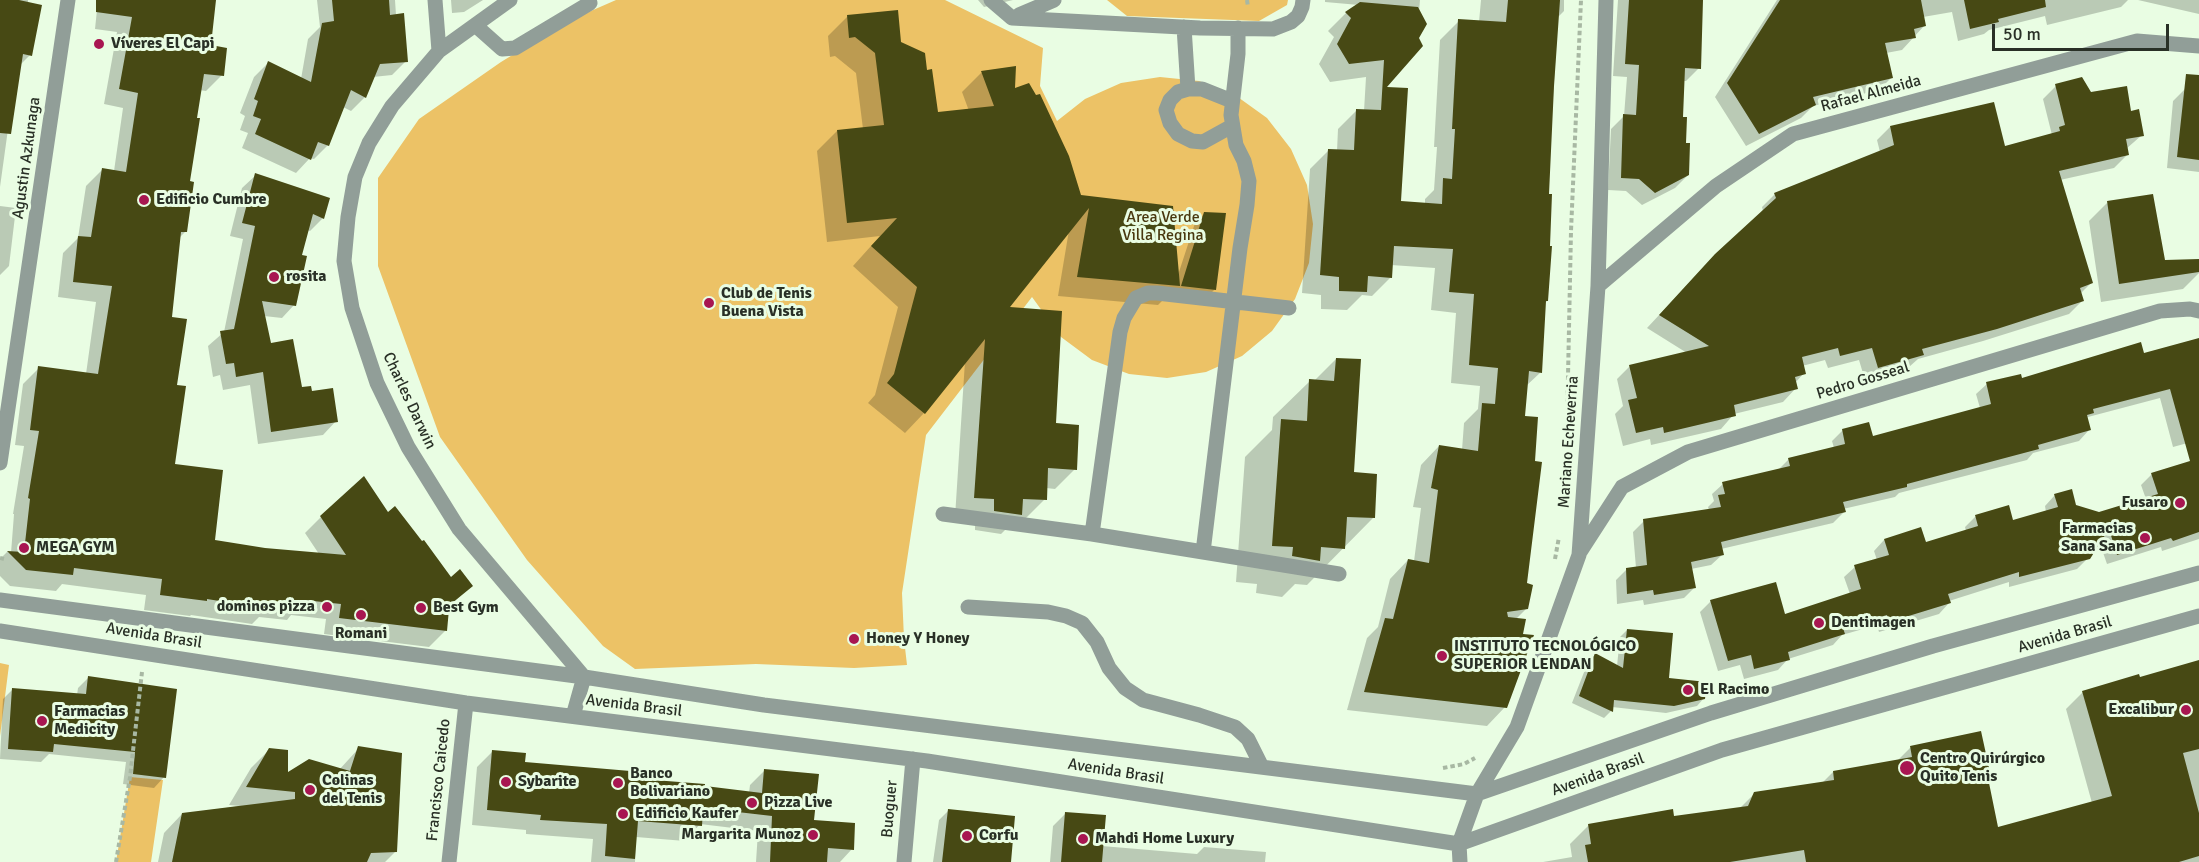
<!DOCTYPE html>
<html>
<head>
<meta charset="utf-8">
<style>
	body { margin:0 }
	#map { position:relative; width:2199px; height:862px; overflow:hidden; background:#e9fde3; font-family:Signika,sans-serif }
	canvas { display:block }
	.scale { position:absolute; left:1992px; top:24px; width:177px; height:27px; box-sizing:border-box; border:3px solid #293026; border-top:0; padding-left:8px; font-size:18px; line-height:21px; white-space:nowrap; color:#293026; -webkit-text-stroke:4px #e9fde3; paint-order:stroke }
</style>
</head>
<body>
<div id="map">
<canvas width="2199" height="862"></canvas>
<div class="scale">50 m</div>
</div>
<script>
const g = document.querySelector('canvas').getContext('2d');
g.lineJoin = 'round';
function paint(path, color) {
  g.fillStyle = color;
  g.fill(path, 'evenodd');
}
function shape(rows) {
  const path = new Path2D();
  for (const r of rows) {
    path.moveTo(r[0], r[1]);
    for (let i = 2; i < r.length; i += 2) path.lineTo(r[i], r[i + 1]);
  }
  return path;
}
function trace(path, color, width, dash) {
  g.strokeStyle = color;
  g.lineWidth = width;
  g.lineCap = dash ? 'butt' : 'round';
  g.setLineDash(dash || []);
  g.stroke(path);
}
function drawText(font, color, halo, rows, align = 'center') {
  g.font = font + ' Signika,sans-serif';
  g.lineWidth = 6;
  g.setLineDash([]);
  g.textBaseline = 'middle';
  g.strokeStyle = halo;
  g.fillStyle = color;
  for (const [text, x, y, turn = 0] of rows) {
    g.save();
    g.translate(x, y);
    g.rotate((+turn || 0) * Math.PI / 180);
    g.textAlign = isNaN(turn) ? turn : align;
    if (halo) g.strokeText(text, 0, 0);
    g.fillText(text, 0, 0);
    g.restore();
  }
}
paint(shape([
	[616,0,945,0,1043,48,1040,86,1057,121,1085,99,1121,83,1160,77,1199,81,1235,95,1267,118,1291,149,1307,185,1313,224,1309,263,1295,299,1272,331,1242,356,1206,372,1167,378,1129,374,1092,360,1061,337,1032,297,926,435,902,593,904,639,907,665,854,668,756,664,635,669,603,646,527,560,440,437,378,266,378,178,419,119,501,62,568,21],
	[1107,0,1288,0,1287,5,1259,21,1127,16],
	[0,663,9,665,0,736],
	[130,777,163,780,151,862,116,862]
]), '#ecc266');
paint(shape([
	[0,0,28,0,30,55,20,65,9,122,0,187],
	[98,0,215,0,209,46,222,75,206,91,199,90,188,183,185,232,179,238,170,318,176,386,174,465,213,541,265,549,319,554,305,533,321,517,387,514,451,580,471,586,445,610,445,631,429,647,324,634,326,619,291,615,287,620,259,617,252,624,191,615,190,616,144,610,146,595,62,584,56,591,10,586,0,576,0,559,7,552,11,553,14,514,13,514,24,446,15,445,23,384,39,368,86,374,96,302,58,297,63,253,78,238,86,186,102,170,114,171,123,108,104,104,117,32,95,29],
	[317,0,395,0,396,15,406,61,392,75,373,77,365,97,351,111,343,107,328,145,314,159,310,158,296,173,242,148,248,133,240,130,245,116,240,113,254,77,268,63,301,79,308,39,320,27],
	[451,0,483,0,464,12,452,13],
	[978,0,1013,0,984,7],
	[1325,0,1420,0,1419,12,1384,88,1400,203,1425,204,1425,199,1434,190,1437,147,1434,147,1440,40,1459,21,1479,22,1481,0,1564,0,1564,11,1558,17,1547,195,1547,301,1544,304,1541,372,1526,386,1524,417,1526,609,1516,619,1505,707,1487,726,1347,710,1367,638,1378,627,1390,579,1408,560,1414,561,1421,508,1413,507,1421,465,1439,446,1462,450,1464,423,1478,409,1480,386,1451,383,1456,313,1431,310,1435,268,1391,265,1391,277,1372,296,1362,295,1347,310,1321,309,1321,295,1302,293,1310,169,1329,150,1337,151,1338,129,1357,110,1364,111,1366,77,1330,82,1319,64,1334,37,1328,31,1346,13,1359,5,1325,2],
	[1618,0,1702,0,1699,68,1686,81,1683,81,1681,118,1688,175,1675,188,1642,205,1626,191,1608,190,1611,129,1624,116,1627,77,1613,76],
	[1777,0,2128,0,2121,7,2047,25,2045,16,1989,30,1984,34,1958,41,1952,12,1923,17,1924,26,1902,50,1886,53,1892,77,1879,90,1813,106,1801,118,1746,146,1715,97],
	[2138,0,2199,0,2199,14],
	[848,16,899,43,936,114,969,111,962,92,981,73,1014,68,1014,90,1080,196,1177,278,1195,223,1205,213,1215,289,1205,299,1174,289,1158,305,1058,296,1069,230,1007,308,1054,425,1075,469,1055,489,1046,488,1045,499,1025,519,1016,519,1001,534,975,530,975,518,955,517,965,361,924,413,905,433,868,403,875,395,898,307,853,266,880,236,827,242,817,151,837,131,863,129,856,73,835,56,830,57,828,36],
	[2056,86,2091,94,2130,112,2142,135,2126,149,2127,155,2114,168,2060,180,2091,283,2080,294,2082,301,2069,314,1983,341,1918,359,1909,367,1865,380,1859,360,1828,368,1825,360,1802,366,1804,373,1795,383,1796,388,1783,402,1734,414,1721,429,1651,445,1650,439,1623,446,1615,414,1623,406,1617,379,1630,366,1687,353,1647,328,1702,269,1763,211,1762,207,1775,194,1880,152,1877,140,1890,127,2004,148,2052,135,2043,99],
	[2185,89,2199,91,2199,172,2167,168,2173,101],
	[256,175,323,218,310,231,307,230,300,257,295,304,282,318,264,316,269,344,300,389,336,421,323,435,258,444,250,385,223,390,220,375,213,377,208,346,224,332,243,239,230,236,242,188],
	[2107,203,2163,262,2199,261,2199,273,2183,289,2101,302,2089,221],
	[0,206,16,208,9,266,0,275],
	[2199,340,2199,438,2195,441,2173,447,2160,398,2088,417,2086,419,2089,430,2079,441,2033,453,2027,460,1899,493,1895,497,1843,509,1844,512,1833,523,1721,549,1722,555,1711,565,1691,569,1694,588,1684,598,1644,605,1643,600,1617,604,1616,580,1627,569,1636,568,1633,532,1644,521,1709,510,1708,507,1714,501,1712,494,1723,484,1778,470,1789,459,1834,448,1832,441,1843,430,1871,438,1980,408,1976,394,1987,384,2021,379,2143,355],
	[1336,359,1352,473,1373,518,1307,585,1295,584,1282,597,1256,593,1257,584,1236,582,1245,457,1272,430,1273,417,1310,381,1314,381],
	[2199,459,2199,539,2162,551,2161,547,2107,564,2099,541,2088,558,2077,569,2009,587,2009,582,1949,601,1949,603,1939,614,1879,632,1877,625,1842,635,1833,645,1788,659,1778,670,1744,679,1740,665,1718,671,1700,612,1711,601,1783,616,1850,594,1844,577,1855,567,1877,560,1874,551,1884,540,1925,544,1966,531,1965,527,1975,517,2008,507,2012,522,2046,512,2045,506,2055,495,2075,506,2099,514,2146,499,2141,485,2152,474],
	[1627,630,1667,680,1704,698,1697,706,1666,713,1612,707,1611,711,1604,718,1572,703,1588,662,1595,655,1617,666,1620,637],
	[2199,662,2199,862,2019,862,2092,803,2066,709,2083,692,2139,679],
	[88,678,164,777,154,788,123,784,126,762,49,754,41,762,0,759,3,699,13,689,77,695,78,688],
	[1979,733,1986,779,1997,829,2008,862,1543,862,1572,857,1570,844,1589,825,1673,818,1740,808,1755,793,1822,783,1833,772,1897,761,1910,748],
	[359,748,395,852,385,862,158,862,164,833,182,814,240,806,229,805,251,768,269,750,286,774,339,770],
	[492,752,524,764,640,780,749,793,750,785,765,770,813,822,852,849,840,862,756,862,758,831,700,824,685,841,636,837,635,862,591,862,593,839,526,834,526,830,472,825,477,767],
	[948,811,1008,862,933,862,939,820],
	[1066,813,1102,846,1197,854,1204,847,1266,852,1265,862,1050,862,1053,826]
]), '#0003');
paint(shape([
	[0,0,19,0,42,5,32,56,23,54,11,134,0,133],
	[96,0,216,0,211,45,227,48,224,76,204,74,197,118,200,118,190,181,194,182,187,232,181,232,172,317,187,319,177,385,186,386,175,464,223,470,215,540,265,548,346,555,320,516,364,476,388,512,395,506,422,541,424,540,451,577,460,569,473,586,446,608,449,609,447,631,339,618,341,604,304,600,304,605,270,601,269,609,207,599,207,601,160,595,162,579,74,568,73,575,26,570,7,551,24,552,30,499,28,498,39,431,30,430,38,366,98,374,112,286,73,282,78,236,91,237,102,168,126,172,138,93,119,89,132,17,96,12],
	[332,0,389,0,390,15,404,13,408,62,380,64,366,98,351,90,329,146,318,142,311,160,255,134,261,119,253,116,258,101,254,99,268,61,311,82,322,23,334,21],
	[1508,0,1560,0,1554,86,1549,194,1552,194,1550,246,1552,246,1548,301,1546,301,1542,373,1529,371,1525,416,1538,417,1535,461,1542,462,1527,583,1533,585,1528,609,1507,612,1508,617,1526,619,1523,634,1534,635,1507,708,1364,692,1385,618,1393,619,1408,559,1429,563,1438,490,1431,488,1439,445,1478,451,1482,403,1495,404,1498,368,1469,365,1474,294,1449,292,1453,249,1394,246,1392,278,1368,276,1367,292,1339,291,1339,277,1320,275,1328,149,1354,150,1356,109,1381,110,1384,60,1349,64,1337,44,1351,18,1345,12,1360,2,1418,7,1427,24,1419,38,1423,46,1387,87,1408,88,1401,201,1442,204,1443,178,1452,179,1455,129,1452,129,1458,19,1506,22],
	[1629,0,1703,0,1701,69,1685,68,1683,117,1687,117,1686,143,1690,143,1689,175,1655,193,1639,179,1621,178,1623,114,1636,115,1639,65,1625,64],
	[1780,0,1921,0,1926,26,1914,29,1916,38,1885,43,1893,78,1813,97,1816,105,1759,134,1727,83],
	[1964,0,2045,0,2046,7,1998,19,1999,22,1970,29],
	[898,10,901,42,925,53,927,70,932,69,938,112,994,106,981,71,1016,66,1015,88,1029,83,1036,95,1040,94,1069,156,1081,195,1173,206,1180,286,1077,277,1089,208,1010,307,1062,311,1056,423,1079,425,1077,470,1048,468,1047,500,1023,499,1022,515,994,511,994,499,974,498,985,339,925,414,887,383,894,374,917,287,871,246,897,218,847,223,837,130,884,125,875,53,855,37,849,38,847,15],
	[2186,74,2199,75,2199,160,2177,157],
	[2082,77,2091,92,2127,86,2131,111,2139,109,2144,136,2126,139,2129,155,2059,171,2093,283,2080,288,2084,301,1997,329,1922,349,1924,355,1878,368,1872,348,1840,356,1838,348,1802,357,1806,374,1795,377,1798,389,1734,405,1736,416,1664,433,1663,427,1636,433,1628,400,1637,398,1629,365,1709,346,1659,315,1715,254,1776,198,1774,193,1894,145,1890,126,1994,102,2005,146,2060,131,2059,127,2065,125,2055,84],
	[255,173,330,198,324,219,313,214,302,255,307,256,296,306,262,301,271,343,293,339,302,387,311,386,312,391,333,388,338,422,271,432,263,372,236,377,234,363,226,364,220,331,234,329,255,226,242,223],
	[2153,194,2165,260,2199,259,2199,272,2119,284,2107,201],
	[1204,212,1226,213,1216,290,1181,286],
	[2199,338,2199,532,2173,541,2171,538,2117,555,2109,529,2090,559,2019,577,2019,572,1948,594,1951,603,1889,622,1887,615,1843,628,1845,634,1788,652,1790,660,1754,669,1751,655,1728,661,1710,600,1776,582,1785,614,1861,589,1854,565,1889,555,1884,539,1921,527,1926,542,1978,526,1975,515,2009,505,2013,520,2058,507,2054,494,2072,489,2076,505,2099,512,2158,494,2151,473,2190,461,2170,389,2093,409,2094,413,2087,415,2091,430,2038,445,2039,449,1907,484,1907,487,1843,502,1846,512,1721,542,1724,555,1691,562,1696,588,1654,595,1653,590,1627,594,1626,568,1647,565,1643,519,1721,507,1718,495,1725,494,1722,482,1790,466,1788,458,1845,444,1842,429,1869,422,1873,436,1991,404,1986,382,2021,374,2022,378,2141,342,2144,353],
	[1336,358,1361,359,1354,472,1377,474,1375,518,1347,517,1345,549,1321,547,1320,561,1292,556,1293,547,1272,546,1281,419,1307,421,1309,379,1334,381],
	[1627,629,1673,633,1669,678,1707,682,1705,699,1674,706,1614,700,1613,712,1579,696,1595,653,1623,668],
	[2199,660,2199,749,2183,753,2199,813,2199,856,2179,862,1806,862,1804,850,1730,862,1588,862,1585,845,1591,844,1588,824,1673,809,1674,816,1748,806,1754,792,1834,780,1833,771,1912,757,1910,746,1981,731,1991,777,1988,778,1998,827,2112,796,2082,691,2139,674,2140,677],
	[88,676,177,689,166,778,133,774,135,752,54,744,53,752,8,749,12,688,86,694],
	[358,746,402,753,397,852,371,853,367,862,172,862,182,813,295,799,295,792,246,787,269,748,288,750,288,772,309,759,350,771],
	[492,750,526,753,525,762,642,772,641,779,705,784,705,786,762,793,764,769,819,774,814,820,855,823,854,850,828,848,827,862,770,862,772,816,703,808,702,826,638,821,635,859,605,856,607,824,540,820,541,815,487,810],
	[948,809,1015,816,1011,862,942,862],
	[1065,812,1106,815,1102,862,1061,862]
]), '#474914');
trace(shape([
	[1247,0,1248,7],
	[1567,425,1571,231,1581,0],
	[0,558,4,559],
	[1555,559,1559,537],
	[1443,768,1464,764,1475,758],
	[116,862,130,777,142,672]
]), '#a8b8a3', 4, [4.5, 3]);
trace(shape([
	[435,0,439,51],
	[510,0,439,51,392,106,369,143,355,177,348,217,344,261,352,308,377,383,408,447,459,529,584,677],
	[991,0,1012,18,1200,28,1273,29,1291,22,1298,16,1302,7,1303,0],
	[1019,15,1054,0],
	[475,25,502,49,515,48,590,3],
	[1184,27,1188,89],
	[1232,101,1202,89,1188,89,1178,92,1170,100,1166,110,1170,123,1178,134,1192,141,1203,142,1232,126],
	[1598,286,1716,186,1793,134,2137,41,2199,46],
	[0,463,68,0],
	[943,514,1092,534,1339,574],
	[1092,534,1120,332,1124,318,1136,298,1148,293,1157,293,1289,308],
	[1203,552,1240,248,1247,205,1249,181,1244,161,1236,145,1231,115,1238,54,1238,28],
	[1580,552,1622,487,1688,452,2160,311,2190,309,2199,311],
	[0,600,584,677,764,705,1477,794,1711,713,1933,646,2199,573],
	[968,607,1048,612,1066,616,1082,623,1097,642,1109,668,1125,688,1143,700,1199,715,1235,727,1248,739,1262,767],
	[0,631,466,703,927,761,1459,844,1722,750,2199,616],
	[573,716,584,677],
	[449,862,466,703],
	[904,862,913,759],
	[1460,862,1459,844,1477,794,1517,727,1579,555,1598,286,1606,0]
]), '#919e98', 15);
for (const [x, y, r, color] of [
	[99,44,6,"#a81651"],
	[144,200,6,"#a81651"],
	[274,277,6,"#a81651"],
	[709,303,6,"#a81651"],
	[2180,503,6,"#a81651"],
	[2145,538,6,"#a81651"],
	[24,548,6,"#a81651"],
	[327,607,6,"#a81651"],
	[421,608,6,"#a81651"],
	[361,615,6,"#a81651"],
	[1819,623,6,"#a81651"],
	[854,639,6,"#a81651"],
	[1442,656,6,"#a81651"],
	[1688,690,6,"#a81651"],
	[2186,710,6,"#a81651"],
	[42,721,6,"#a81651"],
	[1907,768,8,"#a81651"],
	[506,782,6,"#a81651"],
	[618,783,6,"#a81651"],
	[310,790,6,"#a81651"],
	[752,803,6,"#a81651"],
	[623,814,6,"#a81651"],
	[813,835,6,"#a81651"],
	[967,836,6,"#a81651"],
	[1083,839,6,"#a81651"]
]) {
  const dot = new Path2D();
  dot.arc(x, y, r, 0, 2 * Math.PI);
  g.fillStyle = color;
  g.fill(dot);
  trace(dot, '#e9fde3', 2);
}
drawText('bold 16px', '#293026', '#e9fde3', [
	["Víveres El Capi",111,44],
	["Edificio Cumbre",156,200],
	["rosita",286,277],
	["Club de Tenis",721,294],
	["Buena Vista",721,312],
	["Fusaro",2168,503,"right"],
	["Farmacias",2133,529,"right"],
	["Sana Sana",2133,547,"right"],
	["MEGA GYM",36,548],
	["dominos pizza",315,607,"right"],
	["Best Gym",433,608],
	["Dentimagen",1831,623],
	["Romani",361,634,"center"],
	["Honey Y Honey",866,639],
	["INSTITUTO TECNOLÓGICO",1454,647],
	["SUPERIOR LENDAN",1454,665],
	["El Racimo",1700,690],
	["Excalibur",2174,710,"right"],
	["Farmacias",54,712],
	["Medicity",54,730],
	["Centro Quirúrgico",1920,759],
	["Quito Tenis",1920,777],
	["Banco",630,774],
	["Bolivariano",630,792],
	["Colinas",322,781],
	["del Tenis",322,799],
	["Sybarite",518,782],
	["Pizza Live",764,803],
	["Edificio Kaufer",635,814],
	["Margarita Munoz",801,835,"right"],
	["Corfu",979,836],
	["Mahdi Home Luxury",1095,839]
], 'left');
drawText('16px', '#293026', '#e9fde3', [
	["Rafael Almeida",1871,94,-15],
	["Agustin Azkunaga",27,158,-82],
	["Pedro Gosseal",1863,381,-17],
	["Charles Darwin",409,401,65],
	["Mariano Echeverria",1569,442,-86],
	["Avenida Brasil",2065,635,-16],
	["Avenida Brasil",154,636,9],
	["Avenida Brasil",634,706,7],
	["Avenida Brasil",1116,772,9],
	["Avenida Brasil",1598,775,-20],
	["Francisco Caicedo",439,780,-84],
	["Buoguer",890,809,-85]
]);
drawText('16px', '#49380f', '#e9fde3', [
	["Area Verde",1163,218],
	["Villa Regina",1163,236]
]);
</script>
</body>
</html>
